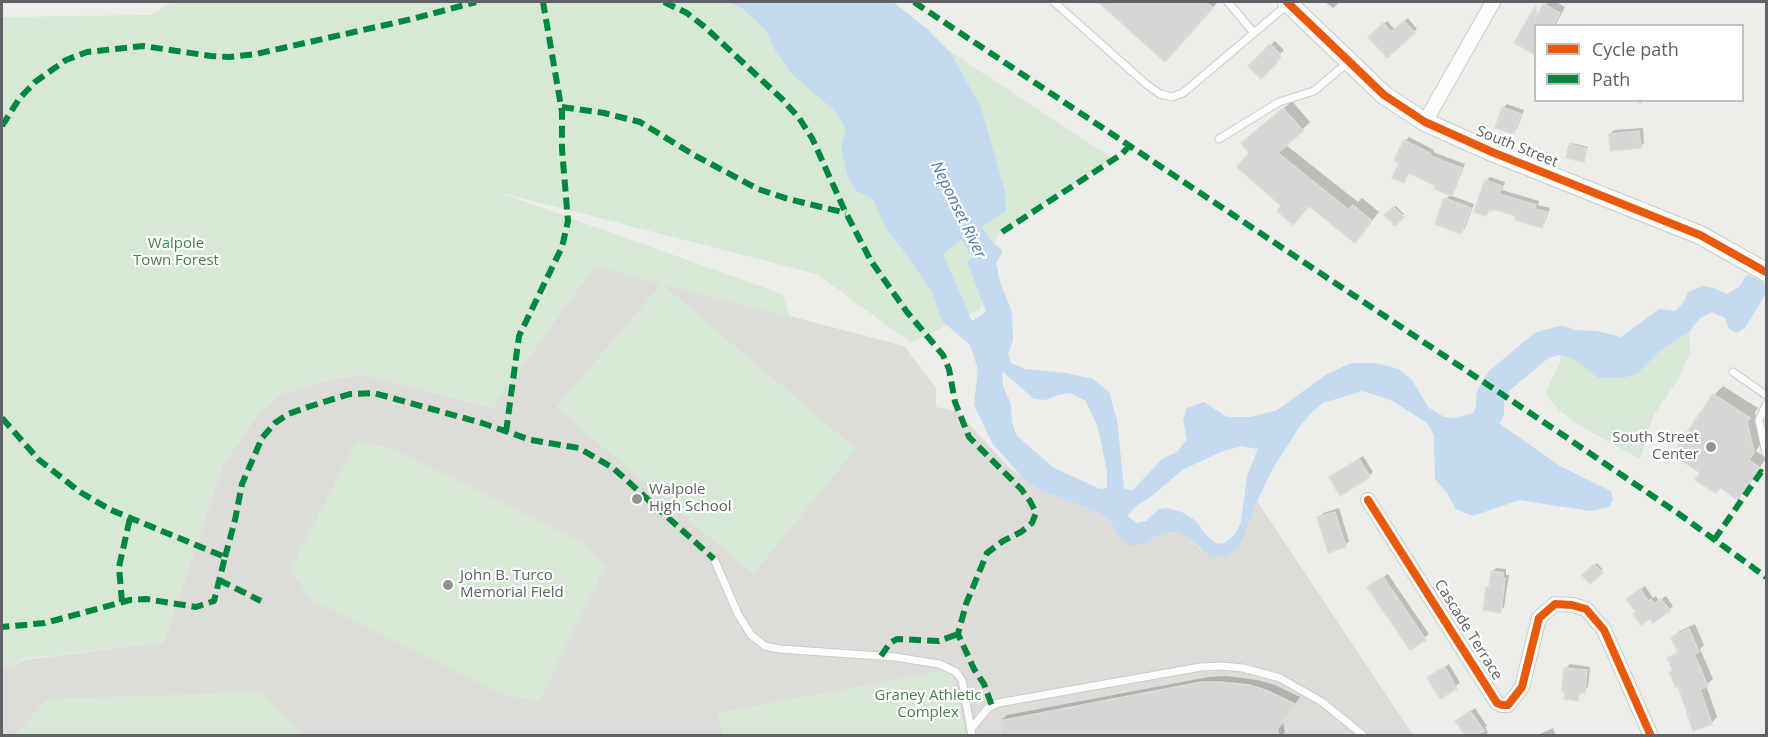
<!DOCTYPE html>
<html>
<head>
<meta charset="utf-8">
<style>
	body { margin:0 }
	#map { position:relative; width:1768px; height:737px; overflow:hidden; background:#edede9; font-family:"Open Sans",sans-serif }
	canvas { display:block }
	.frame { position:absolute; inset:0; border:3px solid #5f6166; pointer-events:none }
	.legend { position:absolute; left:1534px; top:24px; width:210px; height:78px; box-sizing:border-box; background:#fff; border:2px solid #bfc0c2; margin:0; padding:8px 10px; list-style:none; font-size:18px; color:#5f6166 }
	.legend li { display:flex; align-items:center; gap:12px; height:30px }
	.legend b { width:30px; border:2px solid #bfc0c2 }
</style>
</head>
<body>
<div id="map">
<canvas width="1768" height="737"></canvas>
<div class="frame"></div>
<ul class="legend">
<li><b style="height:8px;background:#e8590c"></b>Cycle path</li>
<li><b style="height:8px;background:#00873e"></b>Path</li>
</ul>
</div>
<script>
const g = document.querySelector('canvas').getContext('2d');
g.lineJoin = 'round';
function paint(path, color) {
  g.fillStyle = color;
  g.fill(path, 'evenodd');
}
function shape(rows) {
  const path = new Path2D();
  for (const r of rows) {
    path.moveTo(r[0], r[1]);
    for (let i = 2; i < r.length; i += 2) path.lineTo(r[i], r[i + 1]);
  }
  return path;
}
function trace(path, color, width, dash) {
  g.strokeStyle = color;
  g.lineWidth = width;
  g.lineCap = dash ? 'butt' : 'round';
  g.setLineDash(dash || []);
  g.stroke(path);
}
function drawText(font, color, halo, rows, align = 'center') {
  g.font = font + ' "Open Sans",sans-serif';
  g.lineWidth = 4.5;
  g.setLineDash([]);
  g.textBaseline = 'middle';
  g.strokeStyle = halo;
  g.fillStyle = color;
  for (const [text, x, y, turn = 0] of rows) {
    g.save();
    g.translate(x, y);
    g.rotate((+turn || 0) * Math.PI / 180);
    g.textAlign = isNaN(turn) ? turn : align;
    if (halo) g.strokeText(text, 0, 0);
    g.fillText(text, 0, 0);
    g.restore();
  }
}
paint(shape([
	[595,265,904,346,936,388,936,407,957,411,1010,468,1039,490,1098,512,1110,521,1119,537,1141,545,1164,533,1179,532,1191,539,1201,550,1223,556,1257,501,1413,735,2,736,2,671,24,660,164,642,223,464,259,413,280,394,338,378,361,375,379,378,492,408]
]), '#dddcd8');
paint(shape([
	[172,2,875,2,1113,159,997,236,980,309,911,343,817,274,498,192,782,294,790,317,662,284,856,449,753,574,556,407,661,284,595,266,492,408,379,378,361,375,338,378,280,394,259,413,223,464,164,642,24,659,2,671,2,17,151,15],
	[1689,332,1690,352,1679,378,1653,416,1640,459,1589,431,1561,412,1550,400,1546,392,1560,362,1561,340,1572,353,1637,374,1660,351],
	[356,442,389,447,586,544,605,567,539,701,504,695,312,600,290,570],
	[948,670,954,674,965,735,723,735,718,713],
	[261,692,298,730,299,735,16,735,16,733,48,699]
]), '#d8e8d7');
paint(shape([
	[729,2,893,2,926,28,949,51,981,107,1005,192,1006,211,981,227,993,243,1003,251,996,263,1000,282,1012,312,1013,340,1008,354,1011,363,1025,369,1066,373,1093,379,1109,392,1117,420,1124,488,1132,491,1162,459,1177,452,1187,439,1183,420,1187,408,1204,402,1227,417,1251,417,1277,410,1327,374,1351,363,1375,363,1399,369,1412,380,1428,407,1444,417,1456,418,1473,413,1479,409,1484,396,1487,395,1496,401,1494,412,1500,424,1560,466,1611,491,1613,499,1609,507,1590,511,1519,500,1473,516,1456,509,1447,493,1435,479,1434,435,1427,423,1391,400,1362,391,1323,403,1312,412,1300,426,1273,468,1254,508,1242,540,1235,551,1223,556,1210,557,1191,539,1178,532,1164,533,1141,545,1131,546,1119,537,1110,521,1098,512,1039,490,1023,478,992,443,974,405,978,369,970,345,942,321,932,292,901,247,886,229,873,199,857,191,848,178,841,147,846,129,836,112,792,74,776,52,765,29,742,8],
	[961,240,973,257,967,261,986,312,972,321,943,254],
	[1002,371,1034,399,1046,400,1058,395,1070,393,1086,401,1098,428,1107,471,1107,488,1100,489,1054,468,1017,436,1012,423,1011,404,1003,386],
	[1241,446,1258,449,1247,476,1241,522,1235,534,1225,543,1217,544,1205,534,1196,521,1184,513,1168,508,1159,509,1146,521,1137,523,1127,516,1136,506,1152,496,1182,470,1223,451],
	[1747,274,1766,284,1766,293,1745,328,1737,333,1729,329,1725,318,1712,312,1700,318,1689,332,1660,351,1637,374,1622,378,1599,378,1586,369,1561,340,1579,330,1597,331,1621,337,1659,309,1675,311,1683,303,1688,292,1703,286,1714,288,1727,294,1739,287]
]), '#c3daf1');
paint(shape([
	[1100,2,1218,2,1165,60],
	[1325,2,1340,2,1333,8],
	[1548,2,1556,2,1565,7,1555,26,1536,26,1536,13,1539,15],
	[1408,18,1417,29,1387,56,1370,37,1387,21,1395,30],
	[1275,41,1284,50,1279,55,1281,57,1261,77,1250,66],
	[1627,100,1643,100,1641,103],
	[1292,101,1310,122,1286,145,1358,202,1362,198,1379,212,1355,241,1310,205,1283,206,1251,153,1252,135],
	[1507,104,1524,110,1517,129,1513,133,1503,108],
	[1643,128,1644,143,1640,147,1610,134,1614,130],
	[1409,137,1434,150,1433,152,1465,164,1455,190,1450,195,1474,204,1465,228,1461,232,1446,199,1451,194,1410,172,1404,181,1401,162,1405,141],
	[1572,143,1588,147,1583,160,1571,145],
	[1490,177,1505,182,1502,190,1539,201,1538,205,1550,208,1545,222,1541,226,1518,215,1494,208,1486,214,1486,181],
	[1396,206,1404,214,1395,224,1387,215],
	[1723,386,1758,408,1755,412,1761,443,1756,451,1766,458,1746,489,1737,498,1702,472,1714,395],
	[1363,456,1373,472,1369,476,1331,477],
	[1339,508,1349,541,1345,545,1319,517,1323,513],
	[1597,563,1603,570,1590,582,1584,575],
	[1496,568,1506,569,1506,575,1509,575,1504,607,1500,611,1487,587,1491,584,1492,572],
	[1388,574,1429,634,1411,648,1369,587],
	[1645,586,1653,598,1656,596,1659,601,1666,596,1673,606,1669,610,1650,617,1637,612,1632,595],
	[1695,624,1704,645,1700,649,1713,679,1706,685,1717,717,1711,723,1674,670,1669,659,1678,651,1672,638,1678,632],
	[1449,664,1460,683,1440,697,1429,677],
	[1570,664,1590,667,1588,687,1582,691,1577,699,1566,668],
	[1227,676,1257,680,1275,685,1300,697,1283,722,1285,732,1281,736,1004,736,1001,721,1007,715,1209,677],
	[1475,708,1487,726,1485,727,1488,732,1485,736,1467,736,1457,721],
	[1553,728,1556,736,1536,736]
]), '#0003');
trace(shape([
	[1474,430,1483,423,1490,412,1490,397,1499,381,1542,345,1561,340,1578,346,1597,356]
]), '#c3daf1', 28);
const building = shape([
	[1098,2,1206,2,1213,8,1165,62,1098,2],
	[1543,4,1560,13,1553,26,1536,26,1536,55,1514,43,1536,5,1536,17,1543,4],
	[1404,21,1415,33,1387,58,1368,37,1383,23,1391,32,1404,21],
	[1270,44,1281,55,1276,60,1278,62,1261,79,1248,66,1270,44],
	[1502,107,1521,114,1514,134,1495,128,1502,107],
	[1283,108,1303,131,1278,153,1349,210,1353,205,1372,221,1355,243,1309,206,1293,225,1277,211,1281,206,1237,167,1249,153,1241,143,1283,108],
	[1639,131,1641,148,1610,151,1609,134,1639,131],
	[1404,140,1431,154,1430,156,1462,168,1452,196,1434,189,1436,186,1409,173,1404,183,1392,178,1399,163,1394,160,1404,140],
	[1569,144,1587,149,1584,162,1566,158,1569,144],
	[1485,180,1502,186,1499,194,1536,205,1535,209,1547,212,1542,228,1515,220,1516,216,1493,209,1493,211,1489,210,1486,216,1474,212,1485,180],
	[1444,198,1471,208,1461,234,1435,224,1444,198],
	[1393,207,1404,217,1395,226,1384,215,1393,207],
	[1713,394,1750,418,1747,422,1754,452,1749,460,1759,467,1738,500,1720,488,1716,493,1695,480,1700,473,1675,456,1680,448,1677,447,1713,394],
	[1359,459,1370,477,1340,496,1329,477,1359,459],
	[1335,512,1346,547,1328,553,1317,517,1335,512],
	[1594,564,1603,573,1590,584,1582,575,1594,564],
	[1491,571,1503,573,1503,578,1505,578,1501,613,1483,610,1486,587,1489,587,1491,571],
	[1383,577,1426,640,1410,650,1367,587,1383,577],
	[1640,589,1648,601,1651,599,1654,604,1661,599,1670,611,1653,623,1650,619,1641,625,1633,614,1636,612,1626,599,1640,589],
	[1689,629,1699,652,1694,654,1708,686,1700,689,1712,724,1693,731,1678,686,1676,687,1669,672,1673,671,1667,658,1678,653,1671,637,1689,629],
	[1445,667,1457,689,1440,699,1427,677,1445,667],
	[1564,668,1587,670,1585,693,1579,692,1578,701,1564,699,1565,691,1562,691,1564,668],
	[1201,682,1220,682,1250,685,1268,691,1295,704,1277,730,1279,735,1002,735,999,721,1201,682],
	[1470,711,1484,731,1476,735,1465,735,1455,721,1470,711]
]);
paint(building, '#d7d6d4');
trace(building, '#dcdcd8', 1.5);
const service = shape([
	[1054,2,1146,84,1160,94,1172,97,1183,93,1287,5],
	[1228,2,1254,33],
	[1219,139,1279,102,1314,91,1347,63],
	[1733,372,1766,395],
	[1766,405,1759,420,1766,453],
	[714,559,738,614,751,635,765,646,779,649,895,657,939,664,956,672,962,680,972,736],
	[971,729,988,708,998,703,1201,667,1221,666,1243,668,1280,678,1322,702,1364,736]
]);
const minor = shape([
	[1425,122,1493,2],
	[1368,500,1497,703,1502,705,1508,705,1522,687,1539,618,1555,604,1572,605,1586,609,1604,630,1651,736]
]);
const tertiary = shape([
	[1287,2,1384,95,1425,122,1492,152,1700,235,1766,272]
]);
trace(service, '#cbcbca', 9);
trace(minor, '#cbcbca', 16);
trace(tertiary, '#cbcbca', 20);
trace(service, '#fcfcfc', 7);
trace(minor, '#fcfcfc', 14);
trace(tertiary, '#fcfcfc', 18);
trace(shape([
	[664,2,687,13,706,28,782,99,799,118,812,138,844,209,871,261,907,312,943,355,949,369,955,402,969,437,1021,489,1030,501,1036,513,1032,523,1021,532,1003,541,987,553,966,604,958,634,974,669,984,684,992,706],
	[914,2,1554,429,1679,514,1766,577],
	[562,107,604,113,640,122,694,155,758,189,788,199,846,213],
	[2,126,19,99,35,82,66,60,87,52,143,46,211,56,229,57,256,54,412,19,476,2],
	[1002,232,1122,154,1129,146],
	[2,418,38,459,80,492,111,510,225,557,214,601,196,607,146,599,130,600,45,623,2,627],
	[506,432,519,336,562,247,568,221,562,149,562,112,543,2],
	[1714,540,1761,472,1766,476],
	[225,557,235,520,242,484,262,438,275,423,288,414,311,406,350,394,374,393,482,423,531,440,579,448,613,468,714,559],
	[219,580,261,601],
	[122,602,119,567,130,518],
	[881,656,890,643,897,639,939,641,958,634]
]), '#00873e', 6, [12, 6]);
trace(shape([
	[1287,2,1384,95,1425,122,1492,152,1700,235,1766,272],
	[1368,500,1497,703,1502,705,1508,705,1522,687,1539,618,1555,604,1572,605,1586,609,1604,630,1651,736]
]), '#e8590c', 8);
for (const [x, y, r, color] of [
	[1711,447,6,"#919294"],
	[637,499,6,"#919294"],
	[448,585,6,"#919294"]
]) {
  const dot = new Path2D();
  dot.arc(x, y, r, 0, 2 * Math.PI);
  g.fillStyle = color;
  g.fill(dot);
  trace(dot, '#fff', 2);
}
drawText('15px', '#5f6166', '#fff', [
	["South Street",1517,147,22],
	["Cascade Terrace",1468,630,58]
]);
drawText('15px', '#418349', '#fff', [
	["Walpole",176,244],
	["Town Forest",176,261],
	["Graney Athletic",928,696],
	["Complex",928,713]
]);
drawText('15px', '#5f6166', '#fff', [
	["South Street",1699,438,"right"],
	["Center",1699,455,"right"],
	["Walpole",649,490],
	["High School",649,507],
	["John B. Turco",460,576],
	["Memorial Field",460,593]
], 'left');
drawText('italic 16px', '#5378ae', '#fff', [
	["Neponset River",958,210,64]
]);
</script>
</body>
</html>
